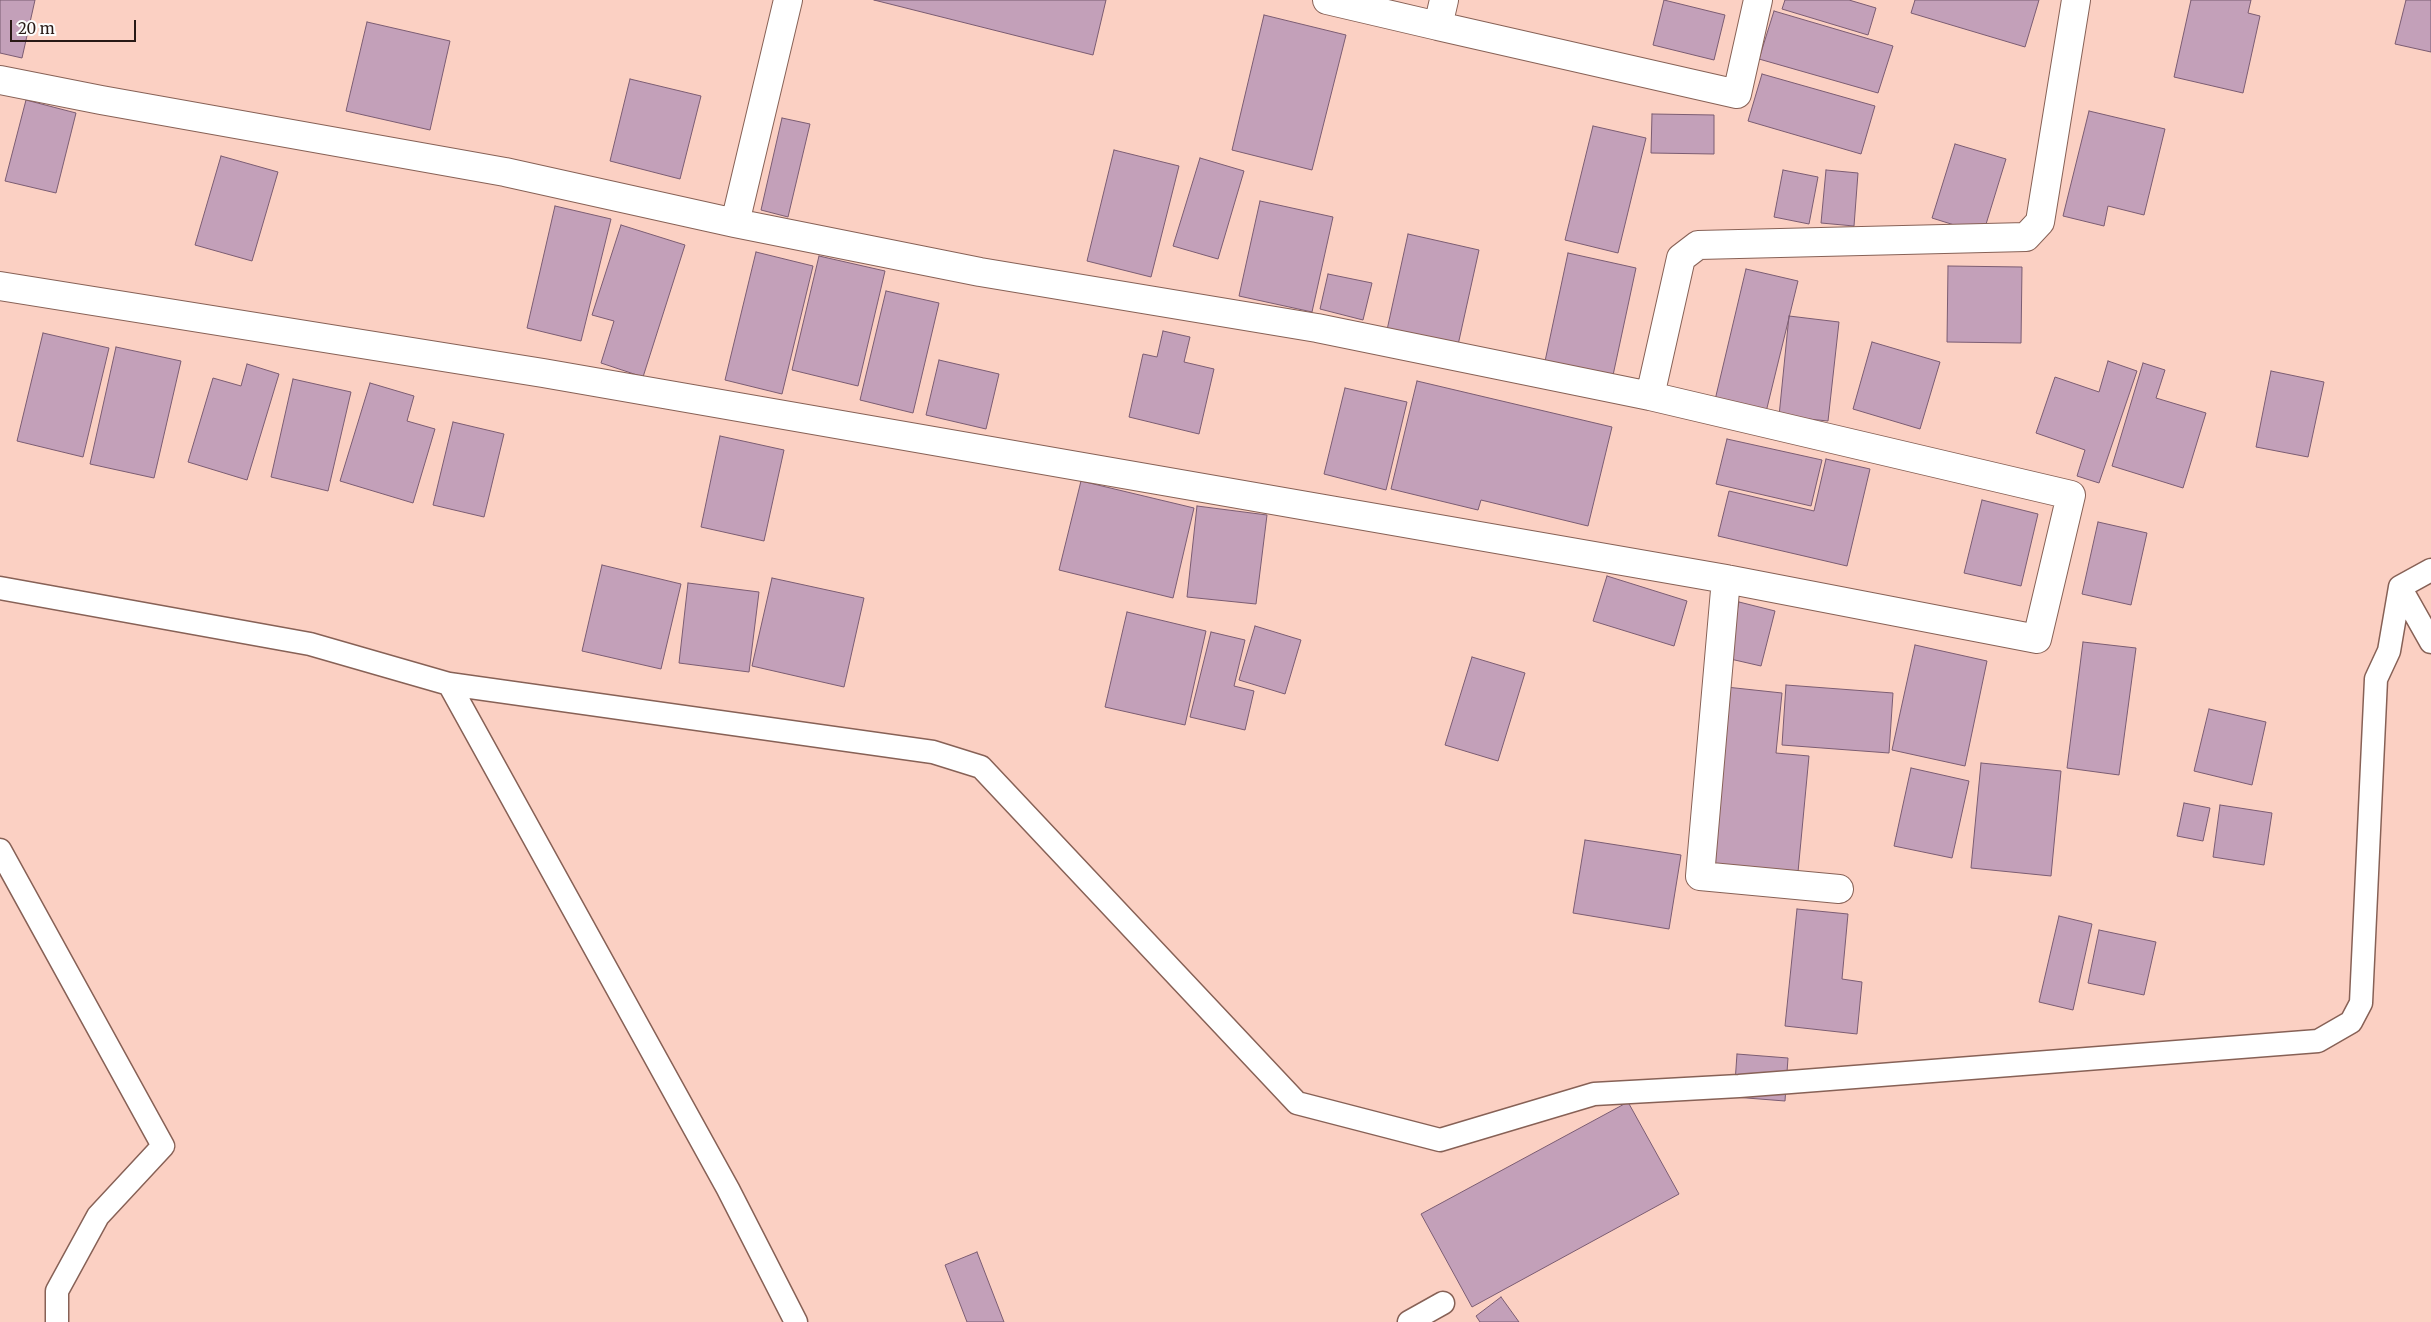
<!DOCTYPE html>
<html>
<head>
<meta charset="utf-8">
<style>
	body { margin:0 }
	#map { position:relative; width:2431px; height:1322px; overflow:hidden; background:#fbd0c3; font-family:Merriweather,serif }
	canvas { display:block }
	.scale { position:absolute; left:10px; top:20px; width:126px; height:22px; box-sizing:border-box; border:2px solid #281915; border-top:0; padding-left:6px; font-size:15px; line-height:18px; white-space:nowrap; color:#281915; -webkit-text-stroke:4px #fcfcfc; paint-order:stroke }
</style>
</head>
<body>
<div id="map">
<canvas width="2431" height="1322"></canvas>
<div class="scale">20 m</div>
</div>
<script>
const g = document.querySelector('canvas').getContext('2d');
g.lineJoin = 'round';
function paint(path, color) {
  g.fillStyle = color;
  g.fill(path, 'evenodd');
}
function shape(rows) {
  const path = new Path2D();
  for (const r of rows) {
    path.moveTo(r[0], r[1]);
    for (let i = 2; i < r.length; i += 2) path.lineTo(r[i], r[i + 1]);
  }
  return path;
}
function trace(path, color, width, dash) {
  g.strokeStyle = color;
  g.lineWidth = width;
  g.lineCap = dash ? 'butt' : 'round';
  g.setLineDash(dash || []);
  g.stroke(path);
}
const building = shape([
	[0,0,35,0,22,58,0,53,0,0],
	[874,0,1106,0,1093,55,874,0],
	[1664,0,1725,15,1714,60,1653,45,1664,0],
	[1785,0,1849,0,1876,8,1868,35,1782,9,1785,0],
	[1915,0,2039,0,2025,47,1911,13,1915,0],
	[2191,0,2251,0,2248,13,2260,16,2243,93,2174,77,2191,0],
	[2406,0,2431,0,2431,52,2395,44,2406,0],
	[1774,11,1893,46,1878,93,1759,59,1774,11],
	[1264,15,1346,35,1312,170,1232,150,1264,15],
	[367,22,450,41,430,130,346,111,367,22],
	[1762,74,1875,106,1861,154,1748,121,1762,74],
	[630,79,701,96,680,179,610,161,630,79],
	[26,100,76,113,56,193,5,181,26,100],
	[2089,111,2165,129,2144,215,2108,206,2104,226,2063,216,2089,111],
	[1652,114,1714,115,1714,154,1651,153,1652,114],
	[782,118,810,124,788,217,761,210,782,118],
	[1593,126,1646,138,1618,253,1565,240,1593,126],
	[1955,144,2006,159,1983,234,1932,218,1955,144],
	[1114,150,1179,166,1151,277,1087,261,1114,150],
	[221,156,278,172,252,261,195,245,221,156],
	[1200,158,1244,171,1218,259,1173,246,1200,158],
	[1783,170,1818,177,1809,224,1774,217,1783,170],
	[1826,170,1858,173,1854,226,1821,223,1826,170],
	[1260,201,1333,217,1312,312,1239,296,1260,201],
	[555,206,611,219,581,341,527,328,555,206],
	[621,225,685,245,643,377,601,363,614,321,592,315,621,225],
	[1408,234,1479,250,1458,345,1387,330,1408,234],
	[756,252,813,266,782,394,725,380,756,252],
	[1568,253,1636,268,1612,380,1544,366,1568,253],
	[819,256,885,271,858,386,792,370,819,256],
	[1948,266,2022,267,2021,343,1947,342,1948,266],
	[1746,269,1798,281,1766,412,1715,400,1746,269],
	[1328,274,1372,283,1363,320,1320,309,1328,274],
	[886,291,939,303,913,413,860,400,886,291],
	[1789,316,1839,322,1828,421,1779,416,1789,316],
	[1163,331,1190,337,1184,362,1214,369,1199,434,1129,417,1143,354,1157,357,1163,331],
	[43,333,109,348,83,457,17,441,43,333],
	[1872,342,1940,362,1920,429,1853,409,1872,342],
	[116,347,181,361,154,478,90,464,116,347],
	[939,360,999,374,986,429,926,415,939,360],
	[2108,361,2137,371,2099,483,2077,476,2085,450,2036,433,2055,377,2099,392,2108,361],
	[2143,363,2165,370,2156,398,2206,413,2183,488,2112,466,2143,363],
	[247,364,279,374,247,480,188,462,213,378,241,386,247,364],
	[2271,371,2324,382,2308,457,2256,447,2271,371],
	[293,379,351,392,328,491,271,477,293,379],
	[1417,381,1612,427,1588,526,1481,500,1478,510,1391,489,1417,381],
	[370,383,414,396,407,421,435,429,413,503,340,481,370,383],
	[1345,388,1407,402,1386,490,1324,474,1345,388],
	[453,422,504,434,484,517,433,505,453,422],
	[720,436,784,450,764,541,701,527,720,436],
	[1727,439,1822,460,1811,506,1716,484,1727,439],
	[1826,459,1870,469,1847,566,1718,536,1729,491,1814,511,1826,459],
	[1081,481,1194,508,1173,598,1059,570,1081,481],
	[1982,500,2038,514,2021,586,1964,573,1982,500],
	[1197,506,1267,515,1256,604,1187,597,1197,506],
	[2098,522,2147,533,2131,605,2082,594,2098,522],
	[602,565,681,584,661,669,582,651,602,565],
	[1607,576,1687,601,1674,646,1593,621,1607,576],
	[772,578,864,598,844,687,752,666,772,578],
	[688,583,759,592,749,672,679,663,688,583],
	[1739,602,1775,611,1761,666,1726,658,1739,602],
	[1127,612,1206,631,1185,725,1105,707,1127,612],
	[1255,626,1301,640,1285,694,1239,680,1255,626],
	[1211,632,1245,640,1234,686,1254,691,1245,730,1190,717,1211,632],
	[2083,642,2136,648,2119,775,2067,768,2083,642],
	[1915,645,1987,661,1965,766,1892,750,1915,645],
	[1472,657,1525,673,1498,761,1445,745,1472,657],
	[1786,685,1893,693,1889,753,1782,745,1786,685],
	[1726,687,1782,693,1776,753,1809,756,1798,872,1709,863,1726,687],
	[2209,709,2266,722,2252,785,2194,771,2209,709],
	[1981,763,2061,771,2051,876,1971,868,1981,763],
	[1911,768,1969,781,1952,858,1894,846,1911,768],
	[2184,803,2210,808,2203,841,2177,836,2184,803],
	[2220,805,2272,813,2264,865,2213,857,2220,805],
	[1585,840,1681,855,1669,929,1573,913,1585,840],
	[1797,909,1848,914,1842,979,1862,982,1857,1034,1785,1026,1797,909],
	[2059,916,2092,924,2073,1010,2039,1002,2059,916],
	[2099,930,2156,942,2144,995,2088,983,2099,930],
	[1737,1054,1788,1058,1785,1101,1734,1097,1737,1054],
	[1628,1102,1679,1194,1472,1307,1421,1214,1628,1102],
	[977,1252,1004,1322,967,1322,945,1265,977,1252],
	[1501,1297,1519,1322,1480,1322,1476,1316,1501,1297]
]);
paint(building, '#c3a0b9');
trace(building, '#7b5c72', 1);
const lane = shape([
	[2431,570,2400,587,2431,642],
	[0,588,310,644,449,684,728,1189,796,1322],
	[449,684,933,752,981,767,1297,1103,1440,1140,1594,1094,1739,1086,2318,1041,2351,1022,2361,1003,2376,679,2389,651,2400,587],
	[0,850,163,1146,98,1216,57,1291,57,1322],
	[1409,1322,1443,1303]
]);
const street = shape([
	[1327,0,1438,26,1444,0],
	[1438,26,1737,94,1758,0],
	[0,80,101,100,505,172,735,223,980,272,1317,328,1650,396,2071,495,2037,639,1726,579,543,373,0,286],
	[735,223,788,0],
	[1650,396,1681,258,1698,245,2026,237,2040,222,2076,0],
	[1726,579,1700,876,1839,889]
]);
trace(lane, '#876156', 25);
trace(street, '#876156', 30);
trace(lane, '#fff', 22);
trace(street, '#fff', 28);
</script>
</body>
</html>
